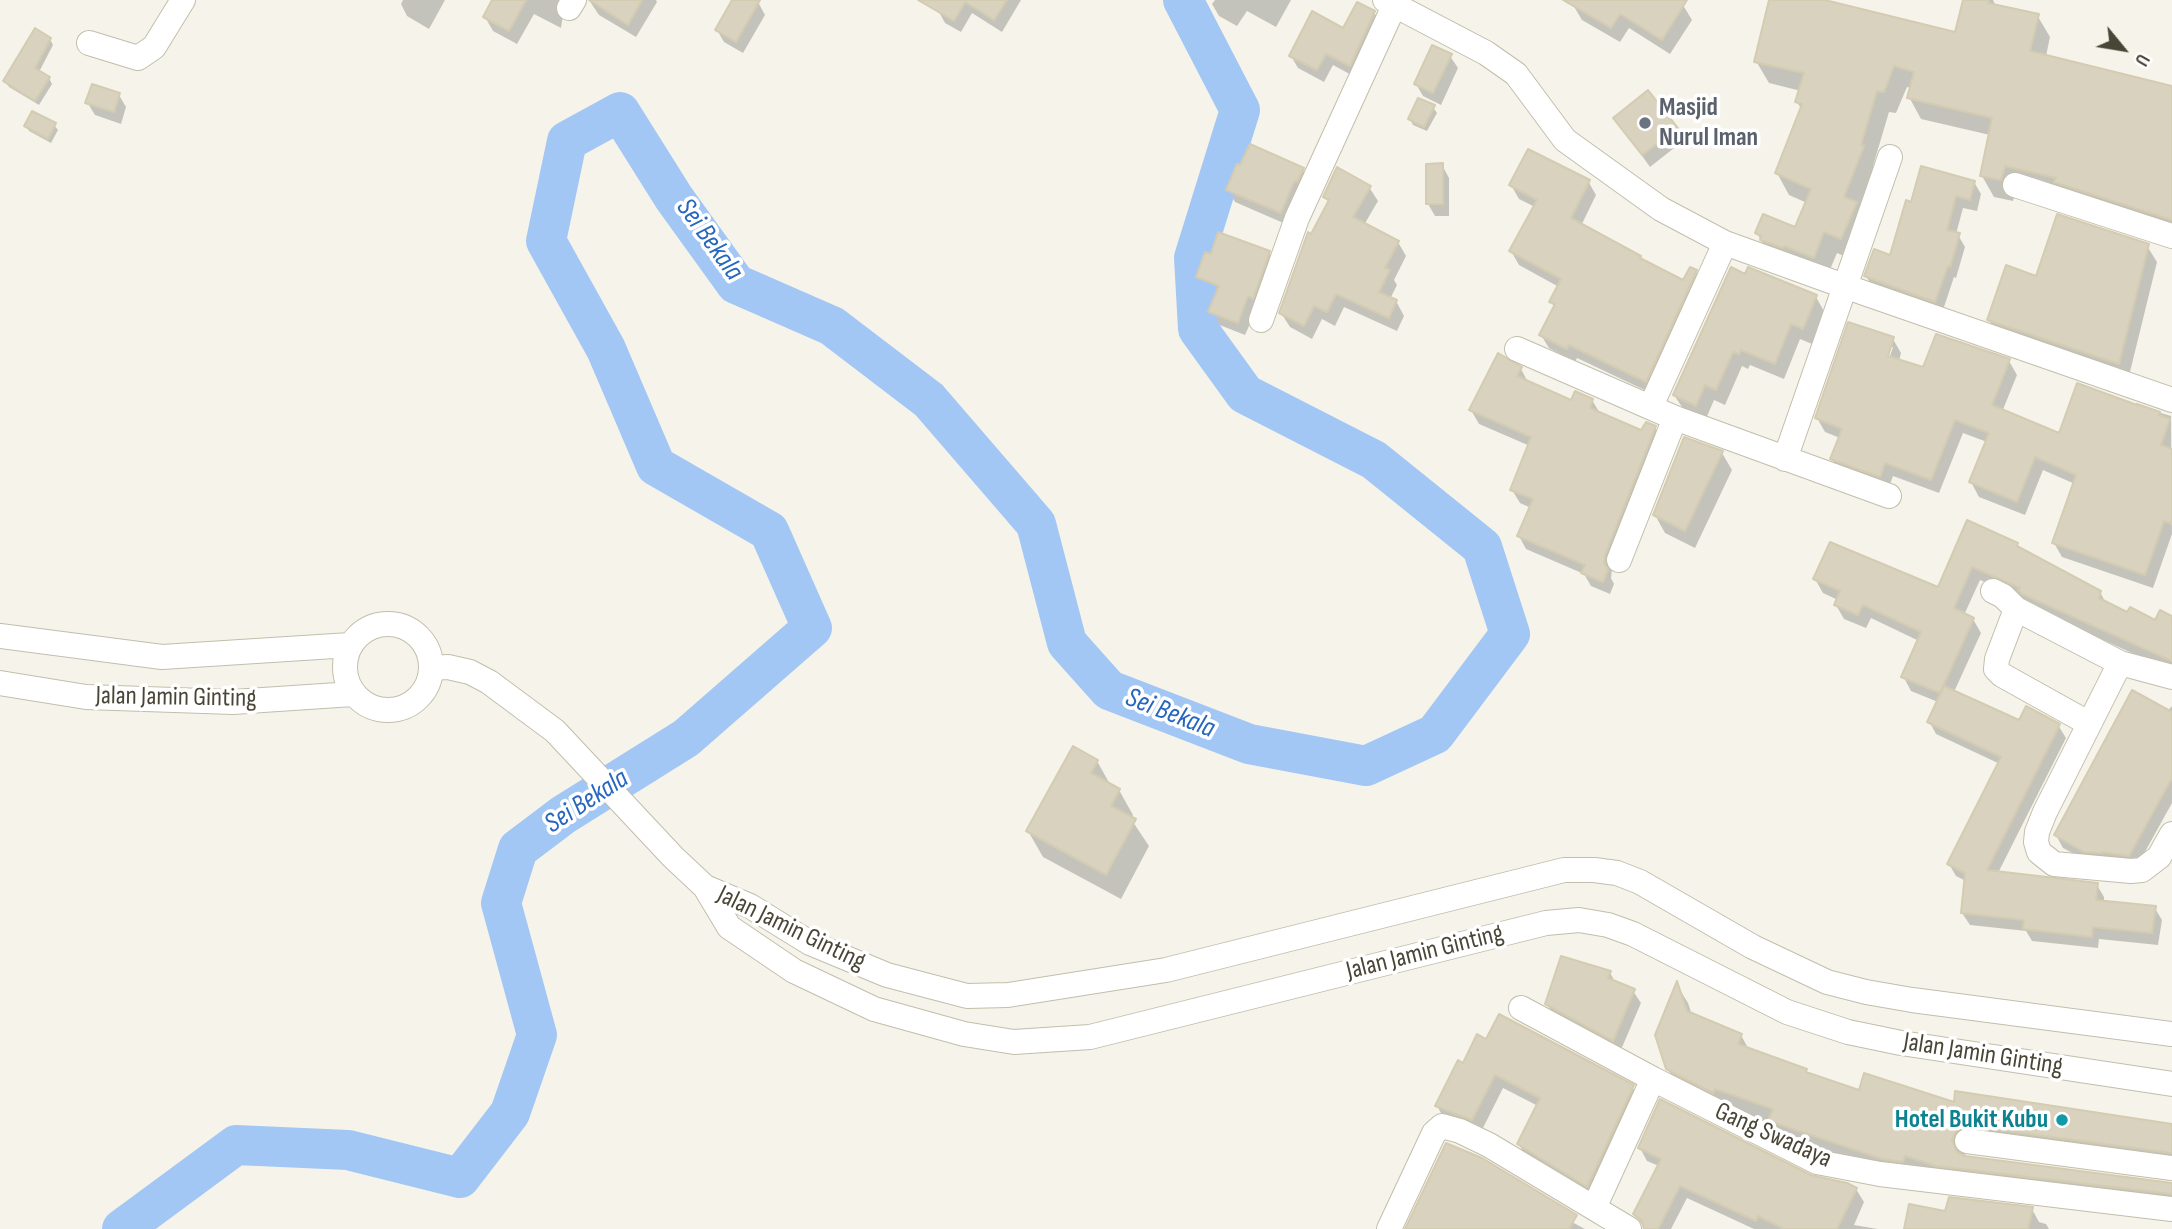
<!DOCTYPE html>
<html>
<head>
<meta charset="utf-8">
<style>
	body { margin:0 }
	#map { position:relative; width:2172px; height:1229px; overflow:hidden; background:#f6f4ea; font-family:"Sofia Sans Condensed",sans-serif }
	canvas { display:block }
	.north { position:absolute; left:2088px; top:14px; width:70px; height:70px; -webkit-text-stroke:5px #fff; paint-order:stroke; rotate:120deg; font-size:19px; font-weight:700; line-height:28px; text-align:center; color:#4a4637 }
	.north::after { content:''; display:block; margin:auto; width:24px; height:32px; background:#4a4637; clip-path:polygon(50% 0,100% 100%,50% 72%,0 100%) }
</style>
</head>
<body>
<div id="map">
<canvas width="2172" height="1229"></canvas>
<div class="north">U</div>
</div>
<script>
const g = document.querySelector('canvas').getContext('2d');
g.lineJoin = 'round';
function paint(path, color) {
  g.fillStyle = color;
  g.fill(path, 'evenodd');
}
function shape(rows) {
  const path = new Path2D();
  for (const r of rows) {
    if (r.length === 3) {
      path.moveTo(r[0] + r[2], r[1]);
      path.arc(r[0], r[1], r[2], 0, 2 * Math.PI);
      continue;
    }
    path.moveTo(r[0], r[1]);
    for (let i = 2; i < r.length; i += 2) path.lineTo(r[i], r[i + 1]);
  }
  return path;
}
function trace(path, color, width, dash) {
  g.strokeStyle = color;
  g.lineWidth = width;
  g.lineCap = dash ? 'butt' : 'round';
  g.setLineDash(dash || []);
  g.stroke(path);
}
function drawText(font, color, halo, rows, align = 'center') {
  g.font = font + ' "Sofia Sans Condensed",sans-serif';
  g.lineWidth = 7;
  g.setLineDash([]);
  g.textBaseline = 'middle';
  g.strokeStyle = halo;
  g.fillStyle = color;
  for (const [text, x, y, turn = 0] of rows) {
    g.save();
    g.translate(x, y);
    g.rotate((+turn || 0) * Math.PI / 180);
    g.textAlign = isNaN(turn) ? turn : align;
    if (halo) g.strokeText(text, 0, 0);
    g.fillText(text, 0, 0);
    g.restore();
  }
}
paint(shape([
	[403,0,445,0,429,29,407,16,401,4],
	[494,0,576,0,563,15,561,28,534,14,517,44,493,31,485,17],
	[589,0,656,0,657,2,636,37,599,15],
	[734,0,754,0,758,2,765,15,743,53,724,42,717,30],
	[944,0,1021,0,1002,32,972,13,961,32,945,23,938,10],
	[1215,0,1291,0,1276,27,1247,11,1237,26,1219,16,1212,4],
	[1575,0,1674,0,1683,5,1692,20,1670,54,1629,28,1620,42,1582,20,1573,5],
	[1771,0,1818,0,1956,34,1965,0,1993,0,1996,6,2037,15,2050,37,2046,56,2172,88,2172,237,2017,186,2013,201,1994,197,1982,176,1990,135,1921,119,1909,97,1911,88,1907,87,1896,113,1889,112,1873,166,1875,169,1853,260,1837,253,1826,279,1769,255,1757,233,1796,230,1807,203,1789,195,1777,173,1802,110,1797,102,1801,91,1769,83,1756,61],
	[1374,12,1381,25,1357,78,1333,65,1324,82,1298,68,1291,56,1344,30],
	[50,39,53,45,39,72,49,78,52,84,39,105,9,87,5,81],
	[1450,56,1458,68,1441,105,1423,96,1416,84],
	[119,95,126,107,121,124,95,115,87,102],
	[1433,107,1437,113,1427,131,1413,125,1410,119],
	[1615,118,1676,129,1683,141,1650,167],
	[54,125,58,130,51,143,29,131,26,126],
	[1442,165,1449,178,1449,216,1435,216,1428,204],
	[1302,169,1310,181,1288,225,1235,202,1228,190],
	[1588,181,1596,195,1581,226,1641,261,1684,282,1695,271,1703,285,1653,394,1577,358,1575,362,1549,348,1541,335,1555,308,1551,302,1559,287,1519,265,1511,251,1535,207,1519,199,1511,185],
	[1974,182,1981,194,1977,211,1963,208,1956,234,1958,235,1965,247,1956,278,1954,277,1942,313,1873,288,1866,276,1891,257,1913,204],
	[1369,187,1378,201,1364,225,1398,242,1406,256,1394,280,1397,285,1390,299,1396,301,1404,316,1397,331,1344,307,1335,326,1322,319,1312,339,1290,327,1281,313,1312,236,1329,203,1325,197],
	[2147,246,2157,262,2128,380,1999,337,1989,320,2037,278],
	[1269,252,1276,265,1245,335,1217,324,1210,312,1217,294,1205,290,1198,277,1212,256],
	[1746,276,1816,297,1825,313,1812,344,1800,339,1784,379,1750,365,1748,369,1742,366,1725,405,1714,400,1705,421,1684,410,1674,395],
	[1893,339,1901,353,1899,361,1924,369,2009,361,2017,375,2002,412,2060,435,2138,406,2171,416,2172,534,2153,588,2062,557,2054,543,2075,484,2043,470,2025,515,1979,497,1971,482,1987,442,1963,433,1939,493,1893,476,1888,490,1840,473,1832,459,1840,438,1825,432,1817,418],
	[1889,347,1893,347,1887,365,1884,364],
	[1521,369,1528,382,1572,403,1592,400,1601,415,1642,433,1655,427,1662,441,1612,569,1611,578,1614,584,1610,594,1591,586,1584,574,1526,549,1519,536,1531,508,1520,503,1512,490,1530,446,1479,424,1471,410],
	[1722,453,1732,470,1695,548,1665,533,1655,515],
	[1968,523,2017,545,2020,550,2100,592,2107,605,2155,622,2172,618,2172,671,2032,608,2026,600,1980,580,1964,615,1973,619,1981,633,1954,692,2020,723,2058,725,2066,738,1998,873,2097,885,2104,897,2104,902,2154,907,2162,920,2158,945,2099,939,2098,948,2032,941,2026,931,1970,925,1962,913,1966,881,1956,876,1949,864,2000,764,1936,734,1929,721,1938,702,1911,691,1903,676,1919,641,1871,618,1866,628,1844,619,1836,605,1838,600,1823,593,1815,579,1939,589],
	[2172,706,2172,803,2136,868,2093,864,2063,848,2056,835],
	[1097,761,1111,786,1119,790,1133,815,1131,819,1149,846,1121,899,1043,857,1028,831],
	[1610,973,1616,983,1633,991,1641,1003,1620,1052,1554,1017,1547,1004],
	[1677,985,1688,1003,1692,1015,1741,1035,1749,1050,1806,1070,1809,1075,1860,1092,2172,1125,2172,1171,1966,1153,1964,1157,2172,1184,2172,1212,1948,1186,1782,1141,1772,1124,1679,1089,1667,1068],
	[1459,1063,1632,1087,1641,1101,1595,1200,1527,1159,1519,1144,1538,1106,1503,1088,1480,1134,1445,1120,1437,1106],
	[1640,1148,1810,1177,1856,1189,1864,1202,1854,1225,1878,1229,1754,1229,1687,1198,1671,1229,1645,1229,1635,1214,1659,1166,1647,1161],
	[2032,1209,2039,1222,2046,1224,2049,1229,1906,1229,1947,1213],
	[1561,1216,1585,1229,1407,1229]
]), '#0003');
trace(shape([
	[122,1229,236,1145,348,1150,460,1178,510,1113,537,1035,501,903,518,849,563,815,686,738,812,628,769,531,656,466,606,349,546,241,567,141,620,112,674,198,736,284,832,326,929,400,1036,524,1067,643,1109,690,1249,744,1366,766,1435,734,1510,634,1482,547,1374,460,1245,394,1198,329,1194,258,1240,110,1183,0]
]), '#a3c7f5', 40);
const building = shape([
	[492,0,526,0,509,31,483,17,492,0],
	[589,0,642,0,628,25,589,0],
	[732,0,760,0,736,42,715,30,732,0],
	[918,0,1007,0,994,20,965,2,954,21,918,0],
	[1563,0,1687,0,1662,40,1620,14,1611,28,1563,0],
	[1769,0,1825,0,1955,32,1963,0,1989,0,1988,3,2039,14,2030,51,2172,86,2172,220,2054,182,2056,178,2005,166,2001,180,1980,176,1992,118,1907,98,1914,72,1894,66,1884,92,1877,91,1861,145,1864,146,1844,197,1857,202,1841,239,1824,232,1814,258,1784,246,1783,248,1760,240,1761,236,1755,233,1763,214,1795,227,1811,189,1775,173,1802,104,1795,102,1804,73,1754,62,1769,0],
	[1357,2,1375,11,1350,66,1326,54,1317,70,1289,56,1312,11,1343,28,1357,2],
	[35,28,51,38,35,68,50,77,35,101,3,81,35,28],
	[1432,45,1452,54,1433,93,1414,84,1432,45],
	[92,84,120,93,114,112,85,103,92,84],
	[1648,90,1678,128,1642,155,1613,118,1648,90],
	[1418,98,1435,105,1424,127,1408,119,1418,98],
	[32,111,56,123,48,139,24,126,32,111],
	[1250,144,1304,168,1297,182,1295,181,1292,186,1281,213,1226,190,1237,164,1240,165,1250,144],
	[1528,149,1590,180,1571,218,1641,256,1640,258,1683,280,1690,267,1697,270,1646,382,1569,345,1567,349,1539,335,1555,304,1549,302,1561,279,1509,251,1537,200,1509,185,1528,149],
	[1443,163,1443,204,1426,204,1426,164,1443,163],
	[1921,166,1975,181,1970,200,1956,196,1947,230,1960,233,1950,267,1948,266,1935,302,1864,276,1874,249,1890,255,1906,200,1911,202,1921,166],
	[1337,167,1371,186,1353,217,1399,241,1385,268,1390,270,1379,292,1397,300,1389,318,1336,294,1327,312,1314,306,1304,326,1279,313,1308,232,1311,234,1329,200,1323,197,1337,167],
	[2057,214,2149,244,2119,364,1987,320,2006,265,2036,276,2057,214],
	[1218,232,1270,251,1253,299,1248,296,1238,323,1208,312,1219,286,1196,277,1205,252,1211,254,1218,232],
	[1731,267,1745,274,1748,267,1817,295,1803,329,1791,324,1775,364,1741,350,1739,354,1733,352,1716,390,1705,385,1696,406,1673,395,1731,267],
	[1848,322,1894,337,1888,356,1923,367,1936,334,2010,359,1992,405,2059,433,2077,383,2137,405,2137,404,2160,412,2159,415,2170,419,2161,445,2172,449,2172,524,2164,521,2145,575,2052,543,2076,475,2035,457,2017,502,1969,482,1989,433,1955,420,1931,480,1885,463,1880,477,1830,459,1842,429,1815,418,1848,322],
	[1498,353,1522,367,1517,376,1571,400,1575,391,1593,399,1590,408,1641,430,1646,422,1656,426,1605,555,1604,563,1608,570,1603,582,1581,573,1585,565,1517,536,1533,499,1510,490,1531,437,1469,410,1498,353],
	[1684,437,1723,451,1685,531,1653,515,1684,437],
	[1967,520,2018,543,2017,546,2101,591,2099,598,2127,612,2130,607,2155,620,2160,610,2172,616,2172,661,2022,594,2018,590,2020,588,1972,567,1954,608,1974,618,1940,693,1901,677,1921,632,1863,605,1858,615,1834,605,1840,591,1813,579,1830,542,1938,587,1967,520],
	[1944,686,2019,720,2026,706,2060,724,1987,870,2098,883,2096,900,2156,906,2152,933,2093,927,2092,937,2023,929,2024,920,1961,913,1965,873,1947,864,2001,757,1927,722,1944,686],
	[2132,690,2172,712,2172,778,2129,856,2102,852,2102,853,2084,852,2054,835,2132,690],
	[1073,746,1098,760,1091,773,1120,789,1111,806,1136,819,1106,875,1026,831,1073,746],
	[1561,956,1611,971,1608,978,1635,989,1613,1041,1545,1004,1561,956],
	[1677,981,1687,1011,1742,1034,1738,1044,1807,1069,1806,1072,1859,1090,1864,1073,1954,1102,1955,1091,2172,1124,2172,1153,1969,1126,1962,1127,1956,1131,1952,1140,1957,1152,1965,1156,2172,1183,2172,1194,1936,1166,1905,1156,1903,1162,1882,1159,1772,1122,1768,1121,1773,1109,1715,1089,1713,1093,1666,1069,1655,1035,1677,981],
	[1499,1014,1634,1085,1587,1187,1517,1144,1540,1098,1495,1075,1472,1120,1435,1106,1458,1060,1463,1063,1477,1034,1486,1039,1499,1014],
	[1660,1099,1811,1175,1847,1183,1857,1188,1837,1229,1784,1229,1758,1216,1756,1221,1680,1186,1658,1229,1644,1229,1642,1221,1633,1214,1661,1159,1638,1148,1660,1099],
	[1446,1143,1482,1158,1577,1215,1569,1229,1405,1229,1446,1143],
	[1949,1197,2033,1207,2028,1229,1904,1229,1909,1204,1945,1211,1949,1197]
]);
paint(building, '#d8d2be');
trace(building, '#d4ccb1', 2);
const minor = shape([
	[1385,0,1486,53,1516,74,1565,140,1661,209,1725,243,1844,286,2172,400],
	[569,8,574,0],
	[89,43,138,58,154,47,183,0],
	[2015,185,2172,236],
	[1261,320,1297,218,1394,6],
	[1517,349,1675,418,1889,496],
	[1651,406,1725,243],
	[1785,459,1890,157],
	[1619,560,1675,418],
	[1993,591,2003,596,2016,609],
	[388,667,43],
	[0,636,162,657,350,645],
	[2120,663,2045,812,2037,832,2036,842,2039,852,2054,864,2131,871,2142,870,2159,857,2172,834],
	[431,668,448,667,470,672,489,682,555,731,673,857,705,887,729,927,794,971,874,1009,964,1034,1014,1042,1090,1037,1546,923,1579,920,1608,925,1633,934,1787,1012,1848,1032,1901,1043,2172,1084],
	[0,683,86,697,233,702,353,694],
	[2088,723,2002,675,1996,669,1997,659,2016,609,2120,663,2172,677],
	[705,887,750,906,810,943,887,975,967,996,1008,995,1166,970,1564,870,1594,870,1617,873,1640,882,1753,947,1827,982,1866,992,1912,1000,2172,1034],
	[1521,1008,1653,1079,1817,1162,1880,1174,2172,1209],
	[1967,1141,2172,1168],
	[1389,1229,1434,1133,1442,1126,1460,1131,1489,1145,1594,1208],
	[1629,1229,1594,1208,1653,1079]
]);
trace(minor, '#c2beab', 26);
trace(minor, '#fff', 24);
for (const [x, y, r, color] of [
	[1645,123,7,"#6b7280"],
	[2062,1120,7,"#0f9aa8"]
]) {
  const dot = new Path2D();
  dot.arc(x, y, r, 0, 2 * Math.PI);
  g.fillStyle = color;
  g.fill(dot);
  trace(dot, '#fff', 2.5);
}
drawText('bold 26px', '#5b616d', '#fff', [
	["Masjid",1659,108],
	["Nurul Iman",1659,138]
], 'left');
drawText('26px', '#4a4637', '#fff', [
	["Jalan Jamin Ginting",176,698,1],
	["Jalan Jamin Ginting",791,929,26],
	["Jalan Jamin Ginting",1425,953,-14],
	["Jalan Jamin Ginting",1983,1055,9],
	["Gang Swadaya",1773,1136,24]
]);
drawText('bold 26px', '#0d838f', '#fff', [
	["Hotel Bukit Kubu",2048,1120]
], 'right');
drawText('italic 28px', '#2867be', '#fff', [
	["Sei Bekala",709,240,54],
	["Sei Bekala",1170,714,21],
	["Sei Bekala",587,802,-33]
]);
</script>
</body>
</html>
